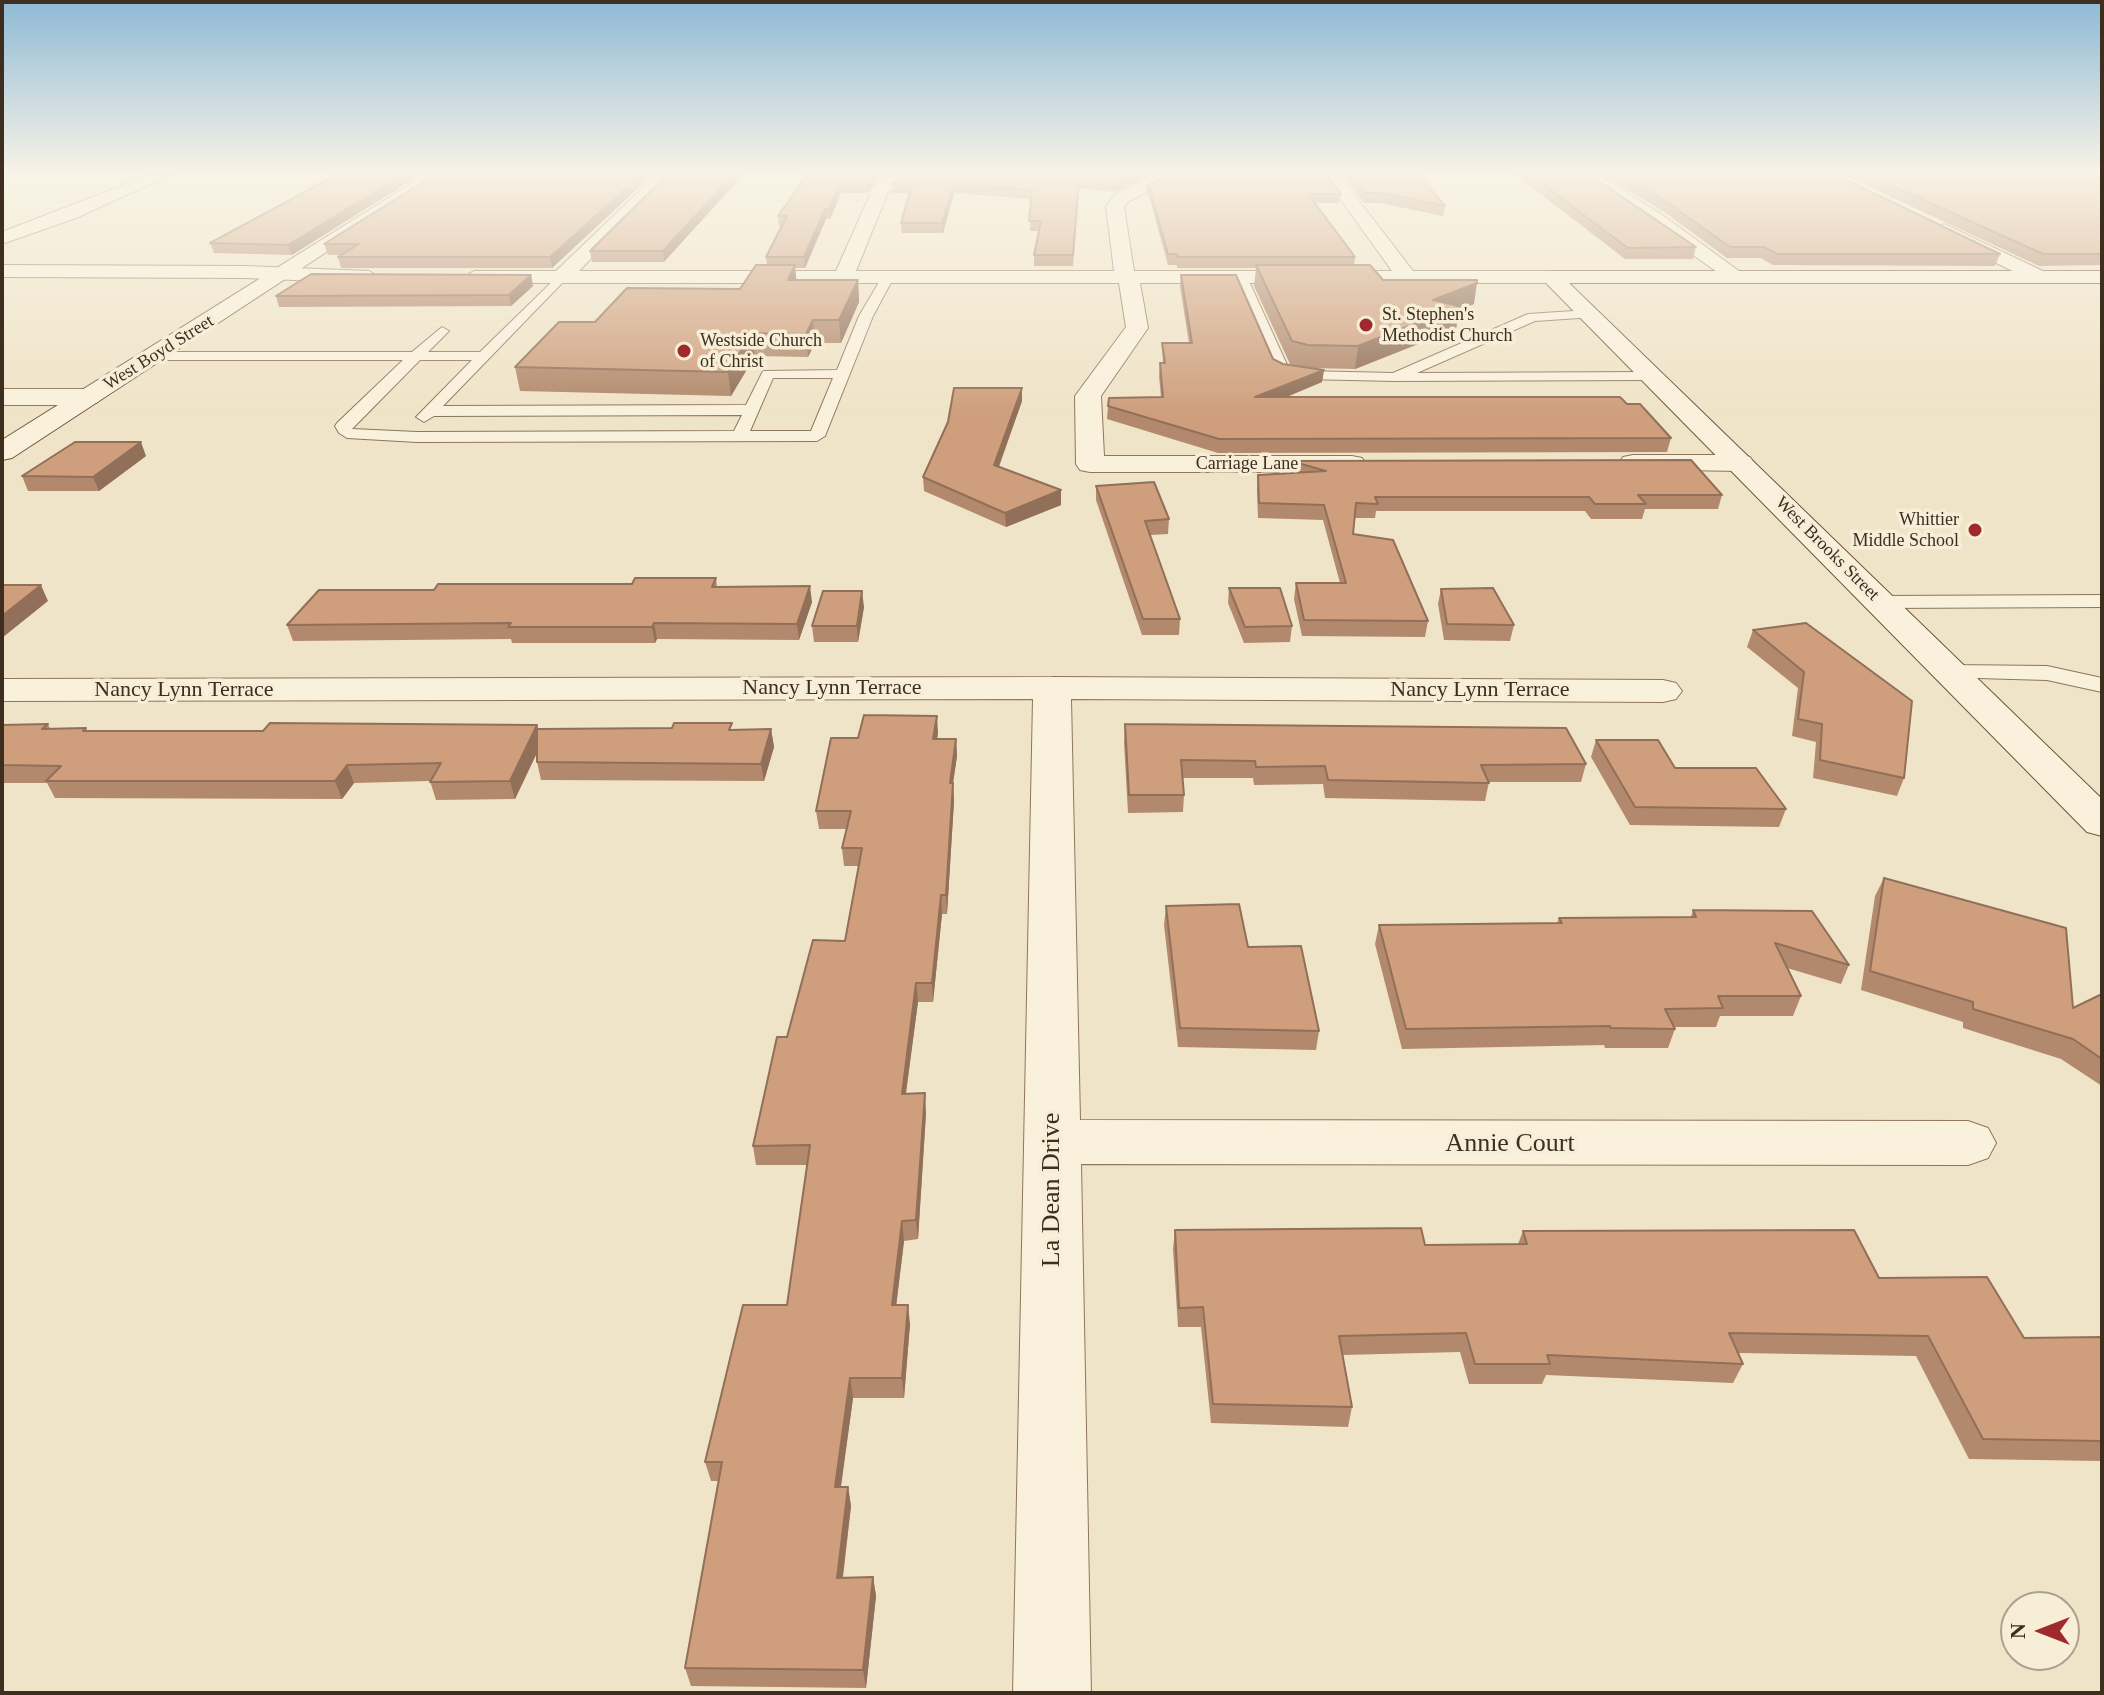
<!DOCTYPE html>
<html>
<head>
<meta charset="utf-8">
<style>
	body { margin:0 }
	#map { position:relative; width:2104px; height:1695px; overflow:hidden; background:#f0e4c8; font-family:Georgia,serif }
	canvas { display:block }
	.frame { position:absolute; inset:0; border:4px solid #3d2e20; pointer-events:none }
	.north { position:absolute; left:2000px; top:1591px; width:80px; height:80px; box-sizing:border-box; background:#f7eed8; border:2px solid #ada18e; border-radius:50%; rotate:270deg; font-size:22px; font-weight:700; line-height:32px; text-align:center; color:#3d2e20 }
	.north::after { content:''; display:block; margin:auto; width:28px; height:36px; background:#9e2a2b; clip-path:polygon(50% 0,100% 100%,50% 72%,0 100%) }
</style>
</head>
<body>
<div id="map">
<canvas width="2104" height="1695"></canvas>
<div class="frame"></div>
<div class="north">N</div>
</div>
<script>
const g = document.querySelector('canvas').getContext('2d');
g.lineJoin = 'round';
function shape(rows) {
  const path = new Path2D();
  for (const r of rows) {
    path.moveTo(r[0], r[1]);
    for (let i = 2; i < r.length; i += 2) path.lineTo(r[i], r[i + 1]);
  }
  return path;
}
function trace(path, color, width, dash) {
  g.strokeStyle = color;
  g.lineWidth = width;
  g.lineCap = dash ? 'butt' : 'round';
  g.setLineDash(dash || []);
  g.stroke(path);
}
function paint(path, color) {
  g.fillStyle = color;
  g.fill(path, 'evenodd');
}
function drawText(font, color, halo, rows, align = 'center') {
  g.font = font + ' Georgia,serif';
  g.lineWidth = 7;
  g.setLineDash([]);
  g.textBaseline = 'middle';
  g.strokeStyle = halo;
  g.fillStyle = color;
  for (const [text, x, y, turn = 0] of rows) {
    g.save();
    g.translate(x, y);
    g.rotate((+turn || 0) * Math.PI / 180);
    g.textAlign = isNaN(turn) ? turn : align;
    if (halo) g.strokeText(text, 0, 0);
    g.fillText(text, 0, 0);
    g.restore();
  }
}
const lane = shape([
	[561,273,565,274,565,280,443,406,746,405,763,371,837,370,859,316,882,277,888,273,894,277,873,316,825,436,817,441,417,442,347,438,339,433,335,426,337,423,403,360,154,360,147,356,154,352,412,352,442,327,449,331,428,352,480,352,561,273],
	[420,360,472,360,419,414,416,417,424,422,434,416,742,415,734,431,417,432,352,429,420,360],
	[773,378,833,378,811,431,750,431,773,378],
	[1237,274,1247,277,1288,367,1305,371,1393,373,1528,314,1589,310,1595,314,1594,317,1535,321,1417,373,1652,372,1659,376,1652,380,1395,381,1305,379,1282,374,1275,370,1235,277,1237,274],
	[2102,595,2102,607,1880,608,1870,602,1880,596,2102,595],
	[1951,665,2047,666,2102,678,2102,692,2047,680,1943,677,1940,672,1943,667,1951,665]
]);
const street = shape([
	[149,175,170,175,76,218,2,244,2,232,149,175],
	[656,175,673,175,579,271,836,271,872,190,881,179,896,175,919,175,888,192,856,271,1114,271,1106,206,1117,193,1159,175,1179,175,1129,201,1124,207,1134,271,1392,271,1323,175,1339,175,1413,271,1551,271,1561,277,1551,283,1140,283,1148,328,1101,396,1104,456,1352,456,1362,458,1366,464,1362,470,1352,472,1090,472,1080,470,1076,464,1075,396,1126,327,1119,283,474,283,464,277,474,271,556,271,656,175],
	[1579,175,1598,175,1661,214,1747,277,1737,283,1730,281,1579,175],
	[1944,224,2047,273,2050,277,2047,281,2033,281,1937,234,1935,230,1944,224],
	[2,265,245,266,369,271,379,277,369,283,245,278,2,277,2,265],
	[2,389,89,389,98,392,102,397,98,402,89,405,2,405,2,389],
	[1633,455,1740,455,1750,457,1754,463,1750,469,1740,471,1623,469,1619,463,1623,457,1633,455],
	[1052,677,1663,680,1676,683,1682,691,1676,699,1663,702,1071,699,1080,1120,1968,1121,1988,1128,1996,1143,1988,1158,1968,1165,1081,1164,1091,1693,1013,1693,1033,699,2,701,2,679,1052,677]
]);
const secondary = shape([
	[425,175,444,175,12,458,2,460,2,440,425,175],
	[1551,271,2102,271,2102,283,1569,283,2102,799,2102,836,2087,832,1544,281,1541,277,1551,271]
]);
trace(lane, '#8d765c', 2);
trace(street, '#8d765c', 2);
trace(secondary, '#6f573f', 2);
paint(lane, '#faf1dc');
paint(street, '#faf1dc');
paint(secondary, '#faf1dc');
paint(shape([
	[336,175,292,255,214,253,210,243],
	[652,175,552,268,341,268,338,257,342,255,328,255,324,244],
	[667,175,664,262,592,262,590,251],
	[807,175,880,176,867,193,841,193,830,219,826,219,805,268,795,268,796,280,858,280,859,302,841,343,815,343,808,357,755,356,731,396,520,391,515,367,595,322,740,289,767,265,766,257,782,226,779,226,778,216],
	[1153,175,1114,192,1079,188,1073,266,1034,266,1034,255,1039,231,1030,231,1031,199,954,193,943,233,902,233,901,223,909,193,892,193,892,184],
	[1342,175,1418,175,1445,206,1443,216,1380,203,1364,203],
	[1516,175,1590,175,1696,247,1693,259,1625,259],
	[1603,175,1836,175,2000,254,1995,266,1773,265,1761,258,1727,258,1663,211],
	[1844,175,2089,175,2102,180,2102,265,2039,266],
	[1146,186,1341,194,1339,203,1315,203,1355,257,1354,265,1383,280,1474,304,1459,310,1456,329,1355,369,1312,368,1324,370,1322,382,1287,397,1627,404,1671,438,1667,452,1218,453,1107,419,1108,406,1161,397,1159,376,1160,363,1163,363,1162,343,1189,343,1180,286,1181,275,1273,359,1283,364,1299,366,1290,364,1254,286,1256,268,1177,268,1177,265,1168,265,1149,196,1146,196],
	[531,275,533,286,511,306,279,307,276,296],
	[1022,401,999,467,1061,490,1061,505,1006,527,924,491,923,477],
	[146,456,99,491,28,491,22,476],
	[1291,461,1722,495,1718,509,1645,509,1642,519,1591,519,1585,511,1376,511,1375,518,1354,518,1353,534,1428,621,1425,637,1302,636,1294,599,1296,583,1340,583,1323,520,1258,518,1257,489,1258,475,1290,473],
	[1096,486,1169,519,1168,534,1150,535,1180,619,1179,635,1142,635,1096,500],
	[716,578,717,587,812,602,799,640,657,639,655,643,512,643,511,639,293,641,287,625,434,590,632,584],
	[1229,588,1292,626,1290,642,1244,643,1228,603],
	[1441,589,1514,625,1510,641,1444,640,1438,604],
	[864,607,858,642,814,642,812,626],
	[1806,623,1904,778,1897,796,1813,778,1816,742,1792,736,1798,688,1747,647,1753,630],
	[48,724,50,729,86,728,87,731,263,731,537,725,538,729,771,729,774,747,764,781,541,780,537,762,537,753,515,799,436,800,430,781,354,783,342,799,55,798,47,783,2,783,2,725],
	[1125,724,1586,764,1581,782,1489,782,1485,801,1325,798,1323,784,1254,785,1253,778,1182,778,1184,795,1183,812,1128,813,1124,742],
	[938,733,937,739,956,739,957,756,953,783,954,801,947,914,942,914,933,1002,918,1002,906,1094,926,1113,918,1239,904,1241,896,1305,910,1324,904,1398,853,1398,841,1487,848,1487,851,1506,843,1578,873,1577,876,1596,866,1688,691,1686,685,1668,719,1481,711,1481,705,1462,787,1305,807,1165,756,1165,753,1146,787,1037,845,941,859,866,844,866,842,848,847,829,819,829,816,811,858,738],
	[1596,740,1786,809,1779,827,1630,825,1591,757],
	[1884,878,2073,1008,2102,994,2102,1086,2061,1059,1963,1028,1963,1022,1861,990,1875,896],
	[1166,906,1248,947,1319,1031,1316,1050,1178,1047,1164,925],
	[1693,910,1849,965,1841,984,1787,968,1801,996,1793,1016,1720,1016,1716,1027,1675,1027,1675,1029,1668,1048,1605,1048,1604,1045,1402,1049,1375,944,1379,925,1557,923,1559,918,1691,917],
	[1175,1230,1425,1245,1518,1244,1523,1231,1879,1278,2024,1338,2102,1337,2102,1461,1969,1459,1916,1356,1738,1353,1743,1364,1733,1383,1546,1375,1542,1384,1469,1384,1460,1352,1343,1355,1352,1407,1348,1427,1211,1423,1201,1327,1178,1327,1173,1249]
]), '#b2896c');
paint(shape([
	[403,175,420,175,292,255,288,245],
	[641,175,652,175,552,268,550,257],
	[733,175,743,175,664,262,663,251],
	[874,175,886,175,880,176,867,193,867,184],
	[1132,175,1153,175,1114,192,1114,183],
	[840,183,841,193,830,219,829,209],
	[954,184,954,193,943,233,942,223],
	[825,209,826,219,805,268,804,257],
	[795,265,797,286,788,280],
	[531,275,533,286,511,306,509,295],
	[858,280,859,302,841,343,839,320],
	[1477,283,1474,304,1459,310,1456,329,1355,369,1358,346,1433,300],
	[813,320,815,343,808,357,806,334],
	[752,333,755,356,731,396,728,372],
	[1324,370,1322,382,1254,410,1255,397],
	[1022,388,1022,401,994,479,994,465],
	[141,442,146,456,99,491,93,477],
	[1061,490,1061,505,1006,527,1005,513],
	[41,585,48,601,2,638,2,616],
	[810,586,812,602,799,640,797,624],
	[862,591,864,607,858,642,857,626],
	[654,623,657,639,655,643,652,627],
	[937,716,938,733,934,756,933,739],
	[537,725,542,742,515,799,510,781],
	[771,729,774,747,764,781,761,764],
	[956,739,957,756,953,783,954,801,947,914,946,895,950,783],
	[347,765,354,783,342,799,335,781],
	[941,895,942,914,933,1002,932,983],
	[916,983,918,1002,903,1113,902,1094],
	[925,1093,926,1113,918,1239,916,1220],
	[902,1221,904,1241,894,1324,892,1305],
	[908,1305,910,1324,904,1398,902,1378],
	[850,1378,853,1398,838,1506,835,1487],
	[848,1487,851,1506,840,1597,837,1578],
	[873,1577,876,1596,866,1688,863,1670]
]), '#916f58');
const building = shape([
	[336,175,403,175,288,245,210,243,336,175],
	[434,175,641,175,550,257,338,257,359,244,324,244,434,175],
	[667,175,733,175,663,251,590,251,667,175],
	[807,175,874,175,867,184,840,183,829,209,825,209,804,257,766,257,787,216,778,216,807,175],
	[909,175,1132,175,1114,183,1079,179,1073,255,1034,255,1041,221,1029,221,1032,190,954,184,942,223,901,223,912,184,892,184,909,175],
	[1169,175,1327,175,1341,194,1308,194,1355,257,1178,257,1177,254,1168,254,1149,187,1146,186,1169,175],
	[1351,175,1418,175,1445,206,1381,193,1365,193,1351,175],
	[1530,175,1590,175,1696,247,1628,248,1530,175],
	[1622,175,1836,175,2000,254,1777,254,1764,247,1730,247,1665,201,1622,175],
	[1868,175,2089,175,2102,180,2102,254,2043,254,1868,175],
	[756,265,795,265,788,280,858,280,839,320,813,320,806,334,752,333,728,372,515,367,559,322,595,322,627,288,740,289,756,265],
	[1256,265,1370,265,1383,280,1477,280,1477,283,1433,300,1460,306,1358,346,1308,345,1292,341,1256,265],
	[311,274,531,275,509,295,276,296,311,274],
	[1181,275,1236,275,1273,359,1283,364,1324,370,1255,397,1620,397,1627,404,1640,404,1671,438,1219,439,1108,406,1109,398,1163,397,1160,363,1165,363,1162,343,1192,343,1181,275],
	[954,388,1022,388,994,465,1061,490,1005,513,923,477,948,422,954,388],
	[75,442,141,442,93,477,22,476,75,442],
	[1691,460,1722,495,1638,495,1646,504,1595,504,1589,497,1375,497,1378,504,1356,503,1353,534,1393,540,1428,621,1304,620,1296,583,1346,583,1324,505,1259,503,1258,475,1326,471,1291,461,1691,460],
	[1154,482,1169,519,1145,521,1180,619,1143,619,1096,486,1154,482],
	[635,578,716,578,712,587,810,586,797,624,654,623,652,627,508,627,511,623,287,625,319,590,434,590,438,584,632,584,635,578],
	[2,585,41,585,2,616,2,585],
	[1229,588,1280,588,1292,626,1245,627,1229,588],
	[1493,588,1514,625,1447,624,1441,589,1493,588],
	[823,591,862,591,857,626,812,626,823,591],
	[1806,623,1912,701,1904,778,1820,760,1822,724,1798,719,1804,672,1753,630,1806,623],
	[864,715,937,716,933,739,956,739,950,783,953,783,946,895,941,895,932,983,916,983,902,1094,925,1093,916,1220,902,1221,892,1305,908,1305,902,1378,850,1378,835,1487,848,1487,837,1578,873,1577,863,1670,685,1668,722,1462,705,1462,743,1305,787,1305,810,1145,753,1146,777,1037,787,1037,813,940,845,941,862,848,842,848,851,811,816,811,831,738,858,738,864,715],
	[270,723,537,725,510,781,430,782,441,763,347,765,335,781,46,781,61,766,2,765,2,725,48,724,42,729,86,728,83,731,263,731,270,723],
	[674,723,732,723,729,730,771,729,761,764,537,762,537,729,672,728,674,723],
	[1125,724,1566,728,1586,764,1481,765,1489,783,1328,780,1325,766,1256,767,1255,761,1181,760,1184,795,1129,795,1125,724],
	[1596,740,1658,740,1675,768,1756,768,1786,809,1635,807,1596,740],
	[1884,878,2066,928,2073,1008,2102,994,2102,1059,2073,1039,1973,1009,1973,1002,1870,971,1884,878],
	[1239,904,1248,947,1301,946,1319,1031,1180,1028,1166,906,1239,904],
	[1693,910,1812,911,1849,965,1775,943,1801,996,1718,996,1723,1008,1665,1009,1675,1029,1611,1028,1610,1026,1406,1029,1379,925,1562,923,1559,918,1696,917,1693,910],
	[1421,1228,1425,1245,1527,1244,1523,1231,1854,1230,1879,1278,1987,1277,2024,1338,2102,1337,2102,1441,1983,1439,1928,1336,1729,1333,1743,1364,1547,1355,1550,1364,1475,1364,1466,1333,1339,1336,1352,1407,1213,1404,1203,1307,1179,1308,1175,1230,1421,1228]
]);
paint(building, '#cf9f7d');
trace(building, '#916f58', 2);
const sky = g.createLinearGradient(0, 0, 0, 412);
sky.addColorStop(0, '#8fbad6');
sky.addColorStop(0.42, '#f8f3e6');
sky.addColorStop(1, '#f8f3e600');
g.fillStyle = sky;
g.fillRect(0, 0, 2104, 412);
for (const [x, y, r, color] of [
	[1366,325,8,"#9e2a2b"],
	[684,351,8,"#9e2a2b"],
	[1975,530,8,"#9e2a2b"]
]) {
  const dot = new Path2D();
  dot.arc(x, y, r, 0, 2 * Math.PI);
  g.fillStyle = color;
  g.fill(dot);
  trace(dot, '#f7eed8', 3);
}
drawText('18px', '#3d2e20', '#f7eed8', [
	["St. Stephen's",1382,315],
	["Methodist Church",1382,336],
	["Westside Church",700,341],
	["of Christ",700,362],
	["Whittier",1959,520,"right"],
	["Middle School",1959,541,"right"]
], 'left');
drawText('18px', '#3d2e20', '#f7eed8', [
	["West Boyd Street",159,353,-32],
	["Carriage Lane",1247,464],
	["West Brooks Street",1827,549,45]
]);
drawText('22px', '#3d2e20', '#f7eed8', [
	["Nancy Lynn Terrace",832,688],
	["Nancy Lynn Terrace",184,690],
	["Nancy Lynn Terrace",1480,690]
]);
drawText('26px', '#3d2e20', '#f7eed8', [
	["Annie Court",1510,1144],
	["La Dean Drive",1052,1190,-90]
]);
</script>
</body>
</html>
